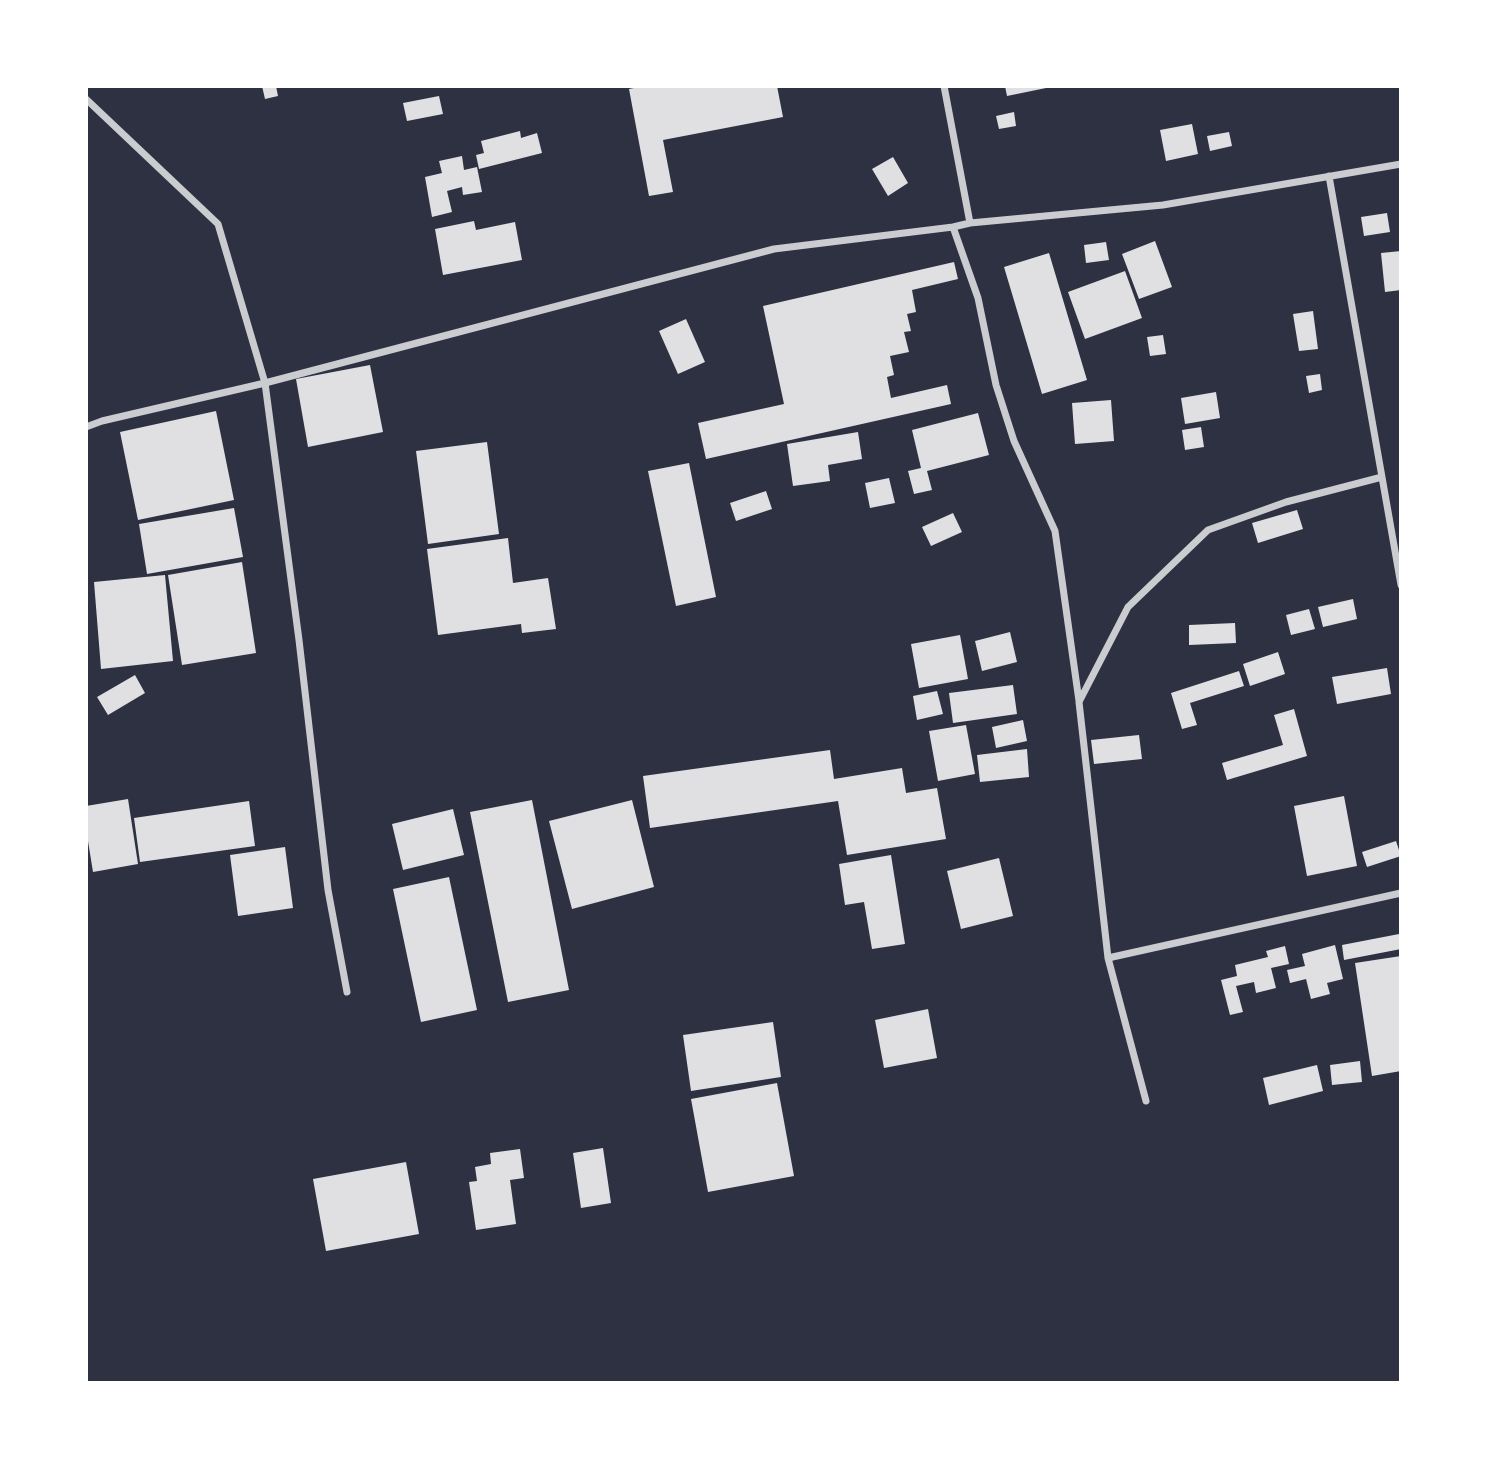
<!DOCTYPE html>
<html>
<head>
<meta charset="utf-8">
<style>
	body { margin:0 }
	#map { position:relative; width:1487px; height:1469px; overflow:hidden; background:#2d3142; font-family:"Open Sans",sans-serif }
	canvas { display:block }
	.frame { position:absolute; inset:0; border:88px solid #fff; pointer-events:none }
</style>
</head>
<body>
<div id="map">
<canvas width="1487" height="1469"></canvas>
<div class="frame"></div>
</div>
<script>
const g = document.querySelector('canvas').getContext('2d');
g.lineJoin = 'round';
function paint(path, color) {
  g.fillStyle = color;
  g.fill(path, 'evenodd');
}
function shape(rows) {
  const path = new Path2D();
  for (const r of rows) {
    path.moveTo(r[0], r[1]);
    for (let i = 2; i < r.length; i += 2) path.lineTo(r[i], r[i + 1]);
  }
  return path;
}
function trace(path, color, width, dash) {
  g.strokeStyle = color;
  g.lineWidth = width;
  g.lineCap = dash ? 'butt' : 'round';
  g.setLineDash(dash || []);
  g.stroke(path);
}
paint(shape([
	[262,86,276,86,278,96,265,99],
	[644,86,777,86,783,117,663,140,673,192,649,196,629,89],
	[1005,86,1051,86,1051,87,1007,96],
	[439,96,443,114,407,121,403,103],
	[1014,112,1016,126,999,129,996,116],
	[1192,124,1198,154,1166,161,1160,130],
	[520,131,521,138,537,133,542,153,479,169,476,155,484,153,481,141],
	[1229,132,1232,146,1210,151,1207,136],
	[462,156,464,170,477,167,482,192,463,195,462,187,447,191,452,212,432,217,425,177,442,173,439,161],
	[893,157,908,183,888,196,872,169],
	[1387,213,1390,232,1364,236,1361,217],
	[474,221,476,230,515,222,522,260,443,275,435,229],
	[1155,241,1172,287,1139,299,1122,254],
	[1106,242,1109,260,1086,263,1084,245],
	[1401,251,1401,290,1385,292,1381,253],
	[1049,253,1087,380,1042,394,1004,267],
	[954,262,958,279,912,290,916,312,907,314,911,331,904,332,909,352,890,356,894,375,887,377,891,398,947,385,951,404,706,459,698,423,784,404,763,306],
	[1125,271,1142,318,1085,339,1068,292],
	[1313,311,1318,349,1299,351,1293,314],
	[686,319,705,362,678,374,659,331],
	[1163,335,1166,354,1150,356,1147,337],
	[370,365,383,432,308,447,296,379],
	[1320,374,1322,390,1309,393,1306,376],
	[1216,392,1220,418,1185,424,1181,398],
	[1111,400,1114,441,1075,444,1072,403],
	[216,411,234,500,138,520,120,432],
	[978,413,989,455,927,471,932,490,914,494,908,471,921,468,912,430],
	[1201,427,1204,447,1185,450,1182,430],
	[858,432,862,459,828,465,830,481,793,486,787,444],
	[487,442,499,534,428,544,416,451],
	[689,463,716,597,676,606,648,471],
	[889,478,895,503,870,508,865,483],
	[766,491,772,509,736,521,730,503],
	[234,508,243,557,147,574,139,524],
	[1297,510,1303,529,1258,543,1252,523],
	[953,513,962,532,931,546,922,527],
	[508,538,513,583,548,578,556,629,522,633,521,624,438,635,427,549],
	[242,562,256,653,182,665,168,575],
	[165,575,173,661,101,669,94,582],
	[1353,599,1357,619,1323,627,1318,607],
	[1309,609,1315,629,1291,635,1286,615],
	[1235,623,1236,643,1189,645,1189,625],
	[1010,632,1017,662,982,671,975,641],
	[960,635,968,679,919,688,911,644],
	[1278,652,1285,674,1250,686,1243,664],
	[1387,668,1391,694,1337,704,1332,677],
	[1239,671,1244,686,1190,703,1197,725,1182,729,1171,693],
	[135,675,145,693,108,715,97,697],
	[1013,685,1017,714,953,723,949,693],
	[937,691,943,714,917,720,913,696],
	[1294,709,1307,756,1227,780,1222,763,1283,745,1274,715],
	[1023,720,1027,741,996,748,992,727],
	[966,725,975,774,938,781,929,731],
	[1139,735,1142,759,1094,764,1091,740],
	[1027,749,1029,777,980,782,977,755],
	[830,750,834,779,902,768,906,793,937,788,946,839,847,855,838,801,650,828,643,776],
	[1344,796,1357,866,1307,876,1294,806],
	[128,799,138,864,93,872,86,829,86,806],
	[532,800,569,990,508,1002,470,812],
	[632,800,654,887,572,909,549,821],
	[249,801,255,846,140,862,134,818],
	[453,809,464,855,403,870,392,824],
	[1396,841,1401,856,1367,867,1362,852],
	[285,847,293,908,238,916,230,855],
	[891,855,905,944,872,949,864,902,845,905,839,864],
	[999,858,1013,916,961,929,947,871],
	[449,877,477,1010,421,1022,393,889],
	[1399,934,1401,949,1344,960,1342,945],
	[1335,945,1343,979,1327,983,1330,994,1311,999,1306,979,1290,983,1287,970,1305,966,1302,954],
	[1285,946,1289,964,1271,968,1276,988,1256,993,1254,982,1236,986,1243,1012,1230,1015,1221,980,1237,976,1235,965,1268,957,1266,951],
	[1401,956,1401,1071,1372,1076,1355,963],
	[928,1009,937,1058,884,1068,875,1020],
	[773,1022,781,1077,691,1091,683,1035],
	[1360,1061,1362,1082,1332,1085,1330,1065],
	[1317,1065,1323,1091,1269,1105,1263,1078],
	[777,1083,794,1176,708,1192,691,1099],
	[603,1148,611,1203,581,1208,573,1153],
	[520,1149,524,1178,510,1180,516,1224,476,1230,469,1182,477,1181,475,1167,491,1164,490,1153],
	[406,1162,419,1234,326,1251,313,1179]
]), '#e0e0e3');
trace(shape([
	[944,86,970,223],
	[86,99,218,224,265,383,299,640,328,890,347,992],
	[1329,176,1401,585],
	[953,227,978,298,996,385,1014,441,1055,531,1079,701],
	[86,427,102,421,265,383,774,249,953,227,970,223,1163,205,1401,164],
	[1108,958,1401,893],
	[1146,1101,1108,958,1079,702,1128,607,1208,530,1286,502,1382,477]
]), '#caccd0', 7);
</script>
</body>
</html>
